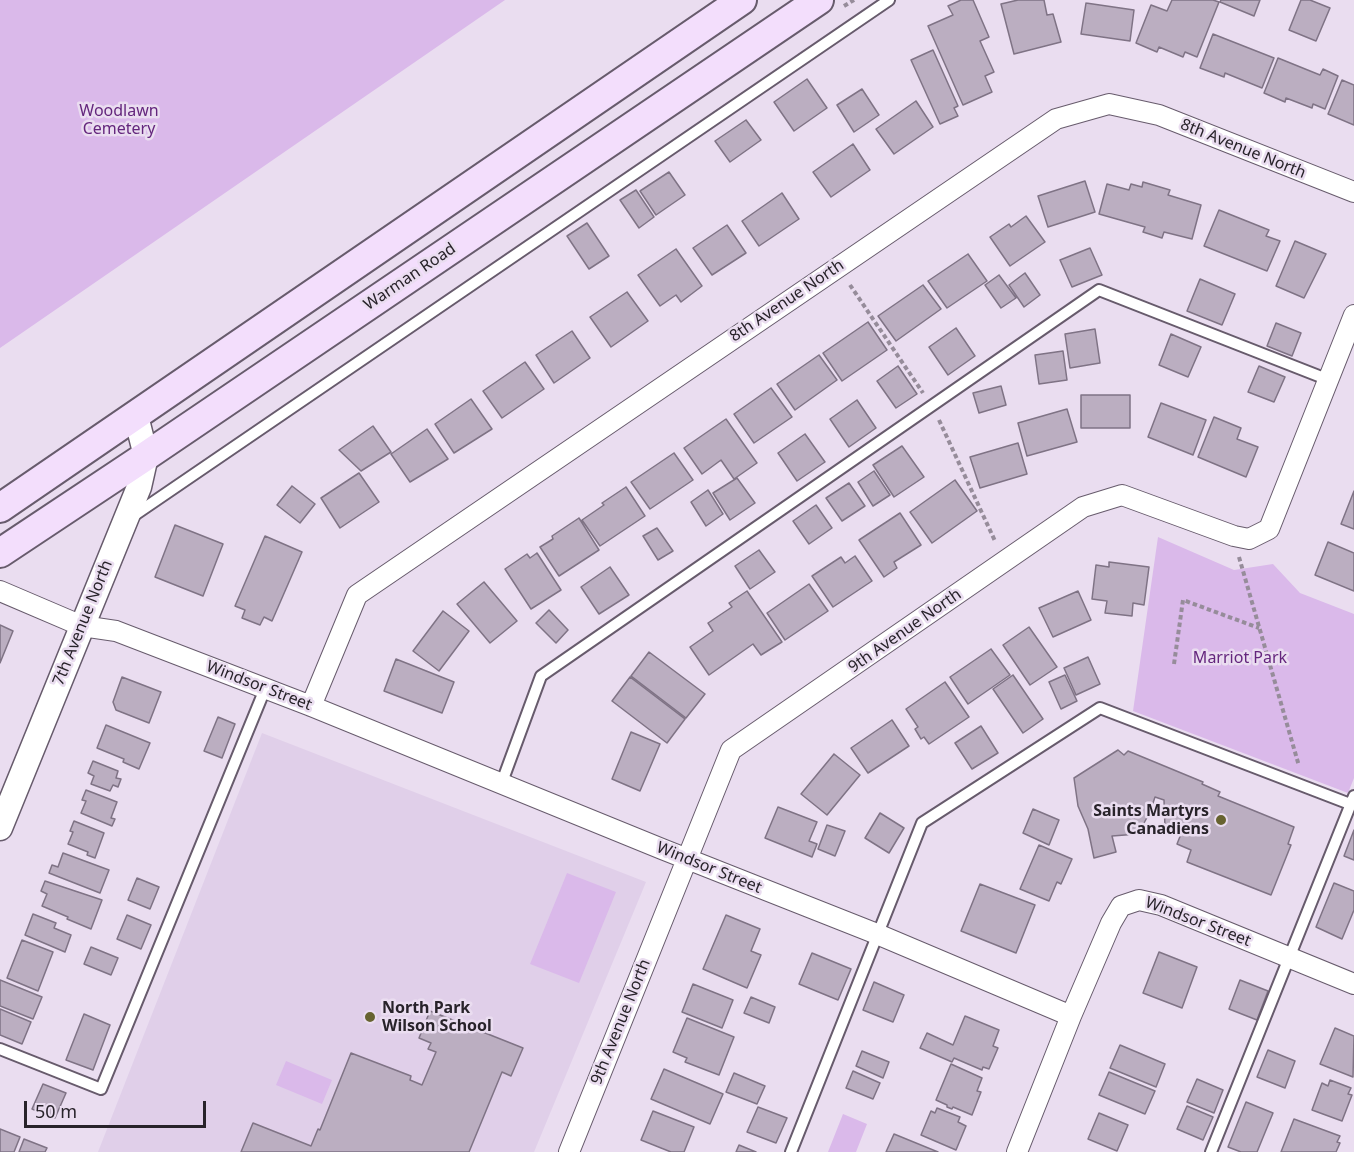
<!DOCTYPE html>
<html>
<head>
<meta charset="utf-8">
<style>
	body { margin:0 }
	#map { position:relative; width:1354px; height:1152px; overflow:hidden; background:#eaddf0; font-family:"Noto Sans",sans-serif }
	canvas { display:block }
	.scale { position:absolute; left:24px; top:1101px; width:182px; height:27px; box-sizing:border-box; border:3px solid #28232a; border-top:0; padding-left:8px; font-size:18px; line-height:21px; white-space:nowrap; color:#28232a; -webkit-text-stroke:4px #eaddf0; paint-order:stroke }
</style>
</head>
<body>
<div id="map">
<canvas width="1354" height="1152"></canvas>
<div class="scale">50 m</div>
</div>
<script>
const g = document.querySelector('canvas').getContext('2d');
g.lineJoin = 'round';
function paint(path, color) {
  g.fillStyle = color;
  g.fill(path, 'evenodd');
}
function shape(rows) {
  const path = new Path2D();
  for (const r of rows) {
    path.moveTo(r[0], r[1]);
    for (let i = 2; i < r.length; i += 2) path.lineTo(r[i], r[i + 1]);
  }
  return path;
}
function trace(path, color, width, dash) {
  g.strokeStyle = color;
  g.lineWidth = width;
  g.lineCap = dash ? 'butt' : 'round';
  g.setLineDash(dash || []);
  g.stroke(path);
}
function drawText(font, color, halo, rows, align = 'center') {
  g.font = font + ' "Noto Sans",sans-serif';
  g.lineWidth = 5;
  g.setLineDash([]);
  g.textBaseline = 'middle';
  g.strokeStyle = halo;
  g.fillStyle = color;
  for (const [text, x, y, turn = 0] of rows) {
    g.save();
    g.translate(x, y);
    g.rotate((+turn || 0) * Math.PI / 180);
    g.textAlign = isNaN(turn) ? turn : align;
    if (halo) g.strokeText(text, 0, 0);
    g.fillText(text, 0, 0);
    g.restore();
  }
}
paint(shape([
	[262,733,646,882,534,1152,98,1152]
]), '#e0cfe9');
paint(shape([
	[0,0,505,0,0,348],
	[1158,537,1234,570,1273,564,1300,593,1354,614,1354,778,1348,793,1133,711],
	[567,873,616,892,579,983,530,964],
	[286,1061,332,1080,322,1104,276,1085],
	[843,1114,867,1124,856,1152,828,1152]
]), '#dab9ea');
const building = shape([
	[961,0,973,0,989,37,980,41,994,72,985,76,992,92,963,105,928,26,953,15,948,6,961,0],
	[1018,0,1044,0,1047,15,1053,14,1061,42,1014,54,1001,4,1018,0],
	[1172,0,1213,0,1219,2,1197,57,1185,52,1183,57,1159,47,1157,52,1136,43,1151,5,1167,11,1172,0],
	[1221,0,1260,0,1254,16,1220,2,1221,0],
	[1301,0,1310,0,1330,8,1316,41,1289,30,1301,0],
	[1086,3,1134,10,1130,41,1081,34,1086,3],
	[1213,34,1274,58,1262,88,1225,73,1224,77,1200,68,1213,34],
	[933,50,958,106,954,108,958,116,940,124,911,60,933,50],
	[1278,58,1320,75,1323,69,1338,76,1325,109,1313,104,1312,108,1286,98,1285,102,1264,93,1278,58],
	[807,79,827,108,794,131,774,102,807,79],
	[1342,80,1354,85,1354,125,1328,114,1342,80],
	[862,89,879,115,854,132,837,105,862,89],
	[916,101,933,127,894,154,876,129,916,101],
	[746,120,761,140,730,162,715,141,746,120],
	[853,144,870,170,831,197,813,172,853,144],
	[669,172,685,195,656,215,640,191,669,172],
	[1085,181,1095,212,1048,227,1038,196,1085,181],
	[1143,182,1170,190,1168,195,1201,205,1192,239,1164,232,1162,238,1143,232,1145,227,1099,214,1107,184,1129,190,1131,184,1142,187,1143,182],
	[636,190,654,217,639,228,620,200,636,190],
	[782,193,799,219,759,246,742,221,782,193],
	[1219,210,1269,230,1266,236,1280,241,1267,271,1204,246,1219,210],
	[1026,216,1045,242,1010,266,990,237,1009,224,1011,227,1026,216],
	[587,223,609,256,589,269,567,236,587,223],
	[727,225,746,253,712,275,693,248,727,225],
	[1295,241,1326,254,1304,298,1276,286,1295,241],
	[1090,248,1102,275,1072,287,1060,260,1090,248],
	[676,249,702,286,681,302,676,295,660,306,638,275,676,249],
	[968,254,987,281,947,308,928,281,968,254],
	[1025,273,1040,295,1024,307,1009,285,1025,273],
	[999,275,1016,298,1001,308,985,285,999,275],
	[1200,279,1235,294,1222,325,1187,311,1200,279],
	[923,285,941,309,896,341,878,316,923,285],
	[627,292,648,321,611,347,590,317,627,292],
	[868,322,887,350,842,381,823,353,868,322],
	[1276,323,1301,333,1292,356,1267,346,1276,323],
	[956,328,975,356,948,375,929,347,956,328],
	[1095,329,1100,363,1070,368,1065,334,1095,329],
	[572,331,590,358,554,383,536,355,572,331],
	[1171,334,1201,347,1188,377,1159,365,1171,334],
	[1063,351,1067,380,1039,384,1035,355,1063,351],
	[819,355,837,380,795,410,777,384,819,355],
	[525,362,544,389,502,418,483,391,525,362],
	[898,366,917,394,896,408,877,381,898,366],
	[1259,366,1285,377,1274,402,1248,392,1259,366],
	[1001,386,1006,405,979,413,973,393,1001,386],
	[771,388,792,417,754,443,734,414,771,388],
	[1081,395,1130,395,1130,428,1081,428,1081,395],
	[471,399,492,429,454,453,435,424,471,399],
	[857,400,876,428,849,447,830,419,857,400],
	[1161,403,1206,420,1193,455,1148,437,1161,403],
	[1067,409,1077,442,1027,456,1018,423,1067,409],
	[1214,417,1241,428,1237,439,1258,447,1246,477,1198,457,1214,417],
	[726,419,757,463,734,479,721,460,702,474,684,448,726,419],
	[373,426,391,452,361,471,339,450,373,426],
	[427,429,448,459,410,482,391,454,427,429],
	[805,434,825,462,797,481,778,453,805,434],
	[1018,443,1027,474,980,488,970,457,1018,443],
	[902,446,924,477,894,497,873,465,902,446],
	[674,453,693,480,650,509,631,482,674,453],
	[874,471,890,495,873,506,858,482,874,471],
	[359,473,379,502,340,528,321,498,359,473],
	[737,478,755,503,730,520,713,493,737,478],
	[955,480,977,511,932,543,910,512,955,480],
	[849,483,865,506,842,521,826,498,849,483],
	[292,486,315,504,300,523,277,505,292,486],
	[626,487,645,516,600,546,582,520,604,505,602,503,626,487],
	[708,490,723,514,706,526,691,502,708,490],
	[1354,491,1354,529,1341,524,1354,491],
	[816,505,832,528,809,544,793,521,816,505],
	[900,513,921,545,894,562,897,568,884,577,859,540,900,513],
	[579,518,599,550,559,576,540,547,553,539,552,536,579,518],
	[175,525,223,544,203,596,155,577,175,525],
	[657,528,673,551,658,560,643,536,657,528],
	[265,536,302,552,272,621,264,617,260,625,242,618,245,610,235,606,265,536],
	[1328,542,1354,553,1354,591,1315,575,1328,542],
	[759,550,775,572,750,589,735,566,759,550],
	[537,553,561,590,531,609,505,569,527,554,530,558,537,553],
	[855,556,872,581,833,607,812,576,841,557,845,563,855,556],
	[1109,562,1149,567,1144,605,1133,603,1132,616,1105,613,1107,601,1092,599,1096,565,1109,567,1109,562],
	[610,567,629,595,599,614,581,587,610,567],
	[484,582,517,621,490,643,457,604,484,582],
	[809,584,828,611,785,640,767,613,809,584],
	[747,591,782,642,761,655,753,644,709,675,690,647,713,631,708,623,732,607,729,603,747,591],
	[1078,591,1091,620,1053,637,1039,608,1078,591],
	[549,610,568,630,556,643,536,623,549,610],
	[443,611,469,631,439,671,413,651,443,611],
	[0,625,13,631,0,663,0,625],
	[1029,627,1057,667,1030,685,1003,645,1029,627],
	[991,649,1010,675,968,704,950,677,991,649],
	[649,652,705,694,686,718,631,676,649,652],
	[1088,657,1100,684,1076,695,1064,668,1088,657],
	[396,659,454,682,442,713,384,691,396,659],
	[1013,675,1043,719,1023,733,993,689,1013,675],
	[1065,675,1077,701,1061,709,1049,682,1065,675],
	[122,677,161,692,149,723,116,710,113,702,122,677],
	[630,677,685,719,667,743,612,701,630,677],
	[945,682,969,717,929,744,924,737,921,739,915,729,918,727,906,709,945,682],
	[218,717,235,724,222,758,204,751,218,717],
	[892,720,909,746,868,773,851,748,892,720],
	[106,725,150,743,139,769,123,762,124,759,97,748,106,725],
	[981,726,998,753,972,769,955,743,981,726],
	[631,732,660,744,640,791,612,779,631,732],
	[1118,750,1124,755,1128,751,1203,782,1202,784,1220,792,1218,796,1294,827,1288,844,1291,845,1271,895,1187,862,1191,850,1177,844,1181,834,1165,828,1164,800,1155,797,1150,812,1138,834,1112,836,1116,852,1094,858,1088,829,1078,806,1074,778,1118,750],
	[834,754,860,775,827,815,801,794,834,754],
	[93,761,118,771,116,778,121,779,118,787,113,785,110,791,91,784,94,776,88,773,93,761],
	[86,790,117,802,111,818,115,819,112,826,81,813,86,801,82,800,86,790],
	[778,807,817,822,809,841,817,844,812,857,765,838,778,807],
	[1033,809,1059,820,1049,845,1023,833,1033,809],
	[880,813,904,828,889,853,865,838,880,813],
	[74,821,104,833,95,858,87,855,88,852,68,844,73,832,70,831,74,821],
	[827,825,845,831,835,856,818,849,827,825],
	[1354,830,1354,860,1344,856,1354,830],
	[1039,845,1072,859,1061,884,1057,882,1049,901,1020,889,1039,845],
	[63,853,109,870,100,893,49,873,52,865,58,867,63,853],
	[137,878,159,887,150,909,128,900,137,878],
	[45,881,102,900,91,929,67,919,68,917,42,906,47,894,41,891,45,881],
	[1334,883,1354,891,1354,910,1342,939,1316,927,1334,883],
	[980,884,1035,905,1016,953,961,931,980,884],
	[33,914,56,923,54,928,71,935,65,952,25,935,33,914],
	[127,915,151,925,141,949,117,939,127,915],
	[726,915,760,929,751,951,761,955,747,988,703,969,726,915],
	[22,940,53,952,38,991,7,978,22,940],
	[91,947,118,958,111,975,84,964,91,947],
	[1159,952,1197,967,1182,1008,1143,993,1159,952],
	[812,953,851,969,838,1000,799,984,812,953],
	[0,980,42,997,33,1019,0,1006,0,980],
	[1240,980,1268,991,1257,1020,1229,1009,1240,980],
	[874,982,904,995,893,1022,863,1010,874,982],
	[693,984,733,1000,722,1028,682,1012,693,984],
	[751,997,775,1007,769,1023,744,1013,751,997],
	[0,1009,31,1022,22,1044,0,1035,0,1009],
	[430,1011,523,1048,511,1076,502,1072,469,1152,241,1152,253,1123,311,1146,318,1129,320,1130,351,1053,411,1076,410,1080,422,1085,436,1052,428,1049,431,1043,419,1038,430,1011],
	[84,1014,110,1025,93,1070,66,1060,84,1014],
	[965,1016,999,1030,993,1046,998,1048,989,1069,983,1067,982,1070,954,1058,952,1062,920,1048,927,1033,953,1045,965,1016],
	[687,1018,734,1037,719,1075,685,1062,687,1058,673,1052,687,1018],
	[1335,1028,1354,1036,1353,1077,1320,1064,1335,1028],
	[1120,1045,1165,1064,1156,1087,1110,1068,1120,1045],
	[1268,1050,1295,1061,1285,1088,1257,1077,1268,1050],
	[862,1051,889,1062,883,1078,856,1066,862,1051],
	[951,1064,982,1078,977,1091,981,1092,972,1115,953,1107,952,1109,947,1107,947,1105,936,1100,951,1064],
	[664,1069,723,1094,710,1124,651,1099,664,1069],
	[853,1071,880,1083,873,1099,846,1088,853,1071],
	[1109,1072,1155,1091,1145,1114,1099,1095,1109,1072],
	[734,1073,765,1086,757,1104,726,1092,734,1073],
	[1197,1079,1223,1090,1214,1113,1187,1102,1197,1079],
	[1330,1080,1351,1088,1348,1094,1352,1095,1342,1121,1312,1110,1322,1083,1328,1086,1330,1080],
	[43,1084,66,1093,55,1118,32,1109,43,1084],
	[1246,1102,1273,1113,1257,1152,1241,1152,1228,1147,1246,1102],
	[1187,1106,1213,1117,1203,1140,1177,1129,1187,1106],
	[758,1107,787,1118,776,1143,747,1132,758,1107],
	[937,1108,960,1117,958,1122,966,1126,956,1150,921,1135,931,1111,935,1113,937,1108],
	[653,1111,694,1127,684,1152,671,1152,641,1140,653,1111],
	[1099,1113,1128,1125,1117,1151,1088,1139,1099,1113],
	[1294,1119,1340,1136,1337,1142,1340,1143,1336,1152,1281,1152,1294,1119],
	[0,1129,20,1137,14,1152,0,1152,0,1129],
	[894,1134,938,1152,886,1152,894,1134],
	[24,1139,47,1148,45,1152,19,1152,24,1139],
	[739,1145,756,1152,736,1152,739,1145]
]);
paint(building, '#bbaec1');
trace(building, '#7f7385', 1.5);
const service = shape([
	[133,516,889,0],
	[502,782,541,676,1099,290,1329,380],
	[0,1049,101,1089,265,689],
	[791,1152,922,823,1100,708,1350,804],
	[1211,1152,1354,796]
]);
const minor = shape([
	[0,591,82,626,116,631,311,706,662,849,877,934,1071,1016],
	[311,706,357,595,1056,119,1109,104,1159,115,1354,192],
	[569,1152,731,750,1083,507,1122,495,1234,536,1249,539,1269,529,1354,315],
	[1017,1152,1071,1016,1111,923,1121,906,1139,900,1161,905,1354,984]
]);
const tertiary = shape([
	[0,828,139,487,146,456,136,416]
]);
const secondary = shape([
	[0,508,742,0],
	[0,553,146,456,819,0]
]);
trace(service, '#675b6c', 14);
trace(minor, '#675b6c', 22);
trace(tertiary, '#675b6c', 27);
trace(secondary, '#675b6c', 32);
trace(shape([
	[844,6,854,0],
	[850,285,923,393],
	[939,420,995,541],
	[1239,557,1299,766],
	[1174,664,1183,600,1259,628]
]), '#968c9a', 4, [4.5, 3]);
trace(service, '#fff', 10);
trace(minor, '#fff', 20);
trace(tertiary, '#fff', 24);
trace(secondary, '#f3defc', 28);
for (const [x, y, r, color] of [
	[1221,820,6,"#676330"],
	[370,1017,6,"#676330"]
]) {
  const dot = new Path2D();
  dot.arc(x, y, r, 0, 2 * Math.PI);
  g.fillStyle = color;
  g.fill(dot);
  trace(dot, '#eaddf0', 2);
}
drawText('16px', '#64267d', '#eaddf0', [
	["Woodlawn",119,111],
	["Cemetery",119,129],
	["Marriot Park",1240,658]
]);
drawText('16px', '#28232a', '#eaddf0', [
	["8th Avenue North",1243,149,22],
	["Warman Road",410,277,-34],
	["8th Avenue North",787,301,-34],
	["7th Avenue North",83,623,-68],
	["9th Avenue North",905,631,-35],
	["Windsor Street",259,686,21],
	["Windsor Street",709,868,22],
	["Windsor Street",1198,922,21],
	["9th Avenue North",621,1022,-68]
]);
drawText('bold 16px', '#28232a', '#eaddf0', [
	["Saints Martyrs",1209,811],
	["Canadiens",1209,829],
	["North Park",382,1008,"left"],
	["Wilson School",382,1026,"left"]
], 'right');
</script>
</body>
</html>
